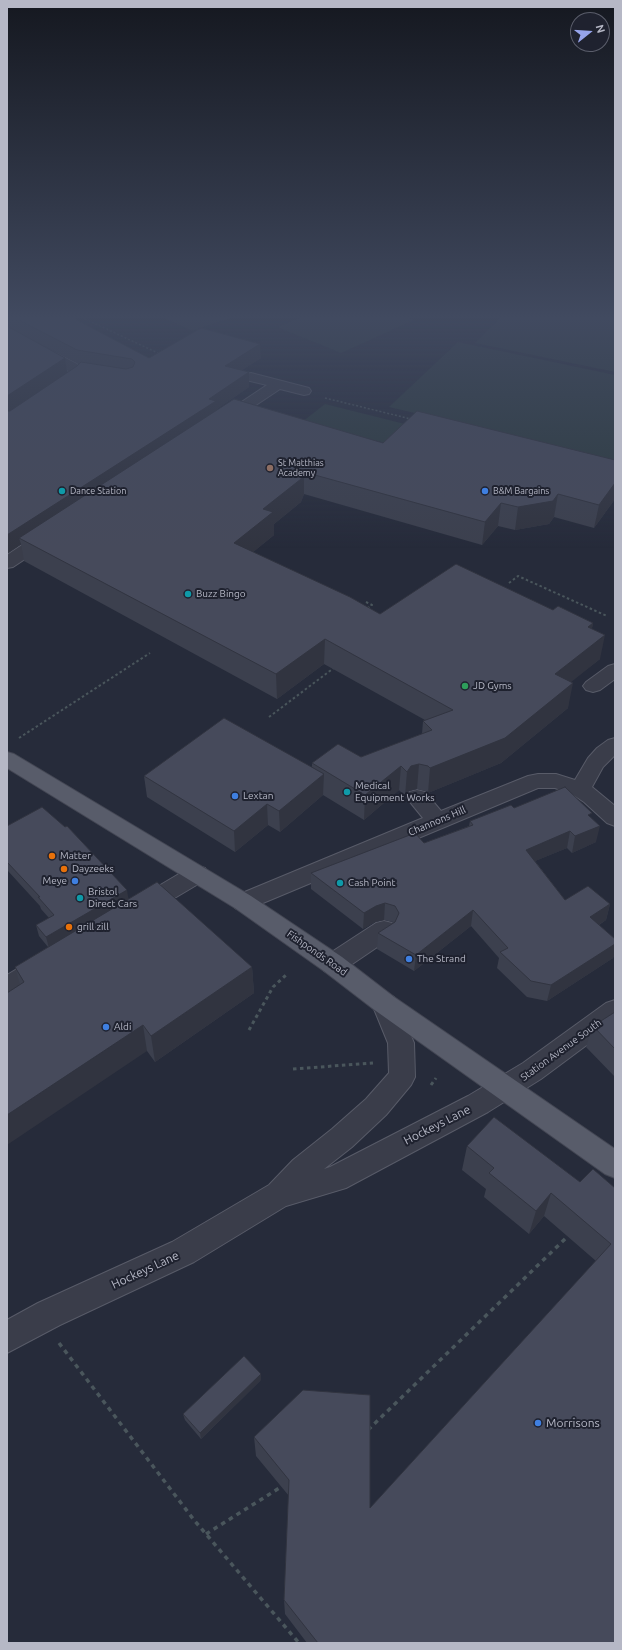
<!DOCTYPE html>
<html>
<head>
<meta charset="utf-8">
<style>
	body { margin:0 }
	#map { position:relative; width:622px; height:1650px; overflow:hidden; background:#262b3a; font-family:Ubuntu,sans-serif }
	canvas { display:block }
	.frame { position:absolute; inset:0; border:8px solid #b6b8c6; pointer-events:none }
	.north { position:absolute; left:570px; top:12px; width:40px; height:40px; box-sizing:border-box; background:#1f222f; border:1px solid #5b5e6b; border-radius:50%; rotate:73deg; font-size:11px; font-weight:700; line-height:16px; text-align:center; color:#b6b8c6 }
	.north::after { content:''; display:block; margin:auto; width:14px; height:18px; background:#96a4eb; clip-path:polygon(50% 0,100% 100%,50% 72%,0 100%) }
</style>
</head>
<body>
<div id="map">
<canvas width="622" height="1650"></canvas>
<div class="frame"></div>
<div class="north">N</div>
</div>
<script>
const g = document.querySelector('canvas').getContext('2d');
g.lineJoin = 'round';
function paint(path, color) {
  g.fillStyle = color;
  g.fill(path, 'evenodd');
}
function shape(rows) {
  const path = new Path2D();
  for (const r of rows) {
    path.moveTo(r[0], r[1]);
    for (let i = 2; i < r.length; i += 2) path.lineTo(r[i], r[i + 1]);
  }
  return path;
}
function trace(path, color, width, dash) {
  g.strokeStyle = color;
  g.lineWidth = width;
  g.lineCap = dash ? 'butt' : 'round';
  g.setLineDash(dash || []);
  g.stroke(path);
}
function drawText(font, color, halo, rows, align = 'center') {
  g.font = font + ' Ubuntu,sans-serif';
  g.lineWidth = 4;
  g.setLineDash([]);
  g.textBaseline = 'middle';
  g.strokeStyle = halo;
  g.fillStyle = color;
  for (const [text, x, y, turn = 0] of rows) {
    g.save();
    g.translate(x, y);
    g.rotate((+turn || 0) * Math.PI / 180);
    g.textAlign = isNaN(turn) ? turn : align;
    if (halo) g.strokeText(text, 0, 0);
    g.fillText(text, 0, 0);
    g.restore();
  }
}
paint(shape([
	[162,317,233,317,192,331],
	[302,317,406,317,414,320,341,353,277,327],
	[501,317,615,317,615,372,475,343],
	[458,342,615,375,615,460,389,407],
	[325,404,405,424,385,443,302,422]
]), '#2c3b3f');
const minor = shape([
	[7,328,77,364,84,372,78,380,12,425,7,426,7,415,70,372,7,337,7,328],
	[251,373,309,388,311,391,309,394,304,395,280,389,229,423,224,424,219,423,217,420,219,417,267,385,246,380,244,377,246,374,251,373],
	[46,532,52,533,54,537,52,541,13,567,7,568,7,555,40,533,46,532],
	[615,664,615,679,600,690,593,692,586,690,583,686,586,682,608,666,615,664],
	[615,738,615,755,603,767,592,787,615,806,615,826,607,823,584,802,572,794,555,788,538,788,251,908,243,911,235,908,231,902,235,896,423,818,406,797,409,792,417,790,425,792,441,811,528,776,538,774,556,774,575,780,588,758,597,748,608,740,615,738],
	[197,866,205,868,208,874,205,880,151,912,143,915,135,912,131,906,135,900,189,868,197,866],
	[384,921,392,923,396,930,392,937,342,971,333,974,324,971,321,964,324,957,376,923,384,921],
	[44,955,53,958,56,965,53,972,16,994,7,997,7,975,35,958,44,955],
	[385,994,394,997,414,1043,415,1077,411,1085,386,1115,352,1147,324,1169,330,1167,468,1096,523,1063,606,1003,615,1000,615,1024,541,1079,488,1112,346,1188,286,1206,194,1262,60,1325,7,1353,7,1320,38,1303,172,1242,269,1185,293,1160,332,1129,366,1099,389,1073,388,1043,372,1004,376,997,385,994]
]);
const major = shape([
	[7,752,14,754,251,896,342,957,394,997,615,1149,615,1178,605,1174,376,1011,324,971,235,908,7,768,7,752]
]);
trace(minor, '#585b68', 2);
trace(major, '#434653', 2);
trace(shape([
	[81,317,160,354],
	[325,398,411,419]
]), '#4a565c', 1.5, [2, 2]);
trace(shape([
	[509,583,518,576,607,616],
	[366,602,372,605,367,609],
	[269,717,335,667],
	[19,738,150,653]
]), '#4a565c', 2, [2.5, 2.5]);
trace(shape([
	[249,1030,273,987,286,975],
	[293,1069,373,1063],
	[431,1085,436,1078]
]), '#4a565c', 3, [3.5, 3.5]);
trace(shape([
	[59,1343,194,1520,299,1643],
	[368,1430,567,1237],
	[206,1534,281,1487]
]), '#4a565c', 3.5, [4.5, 4.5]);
paint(minor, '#3a3d4a');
paint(major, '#585c6a');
paint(shape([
	[7,317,71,317,149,358,261,358,242,370,249,387,217,409,217,410,383,443,615,460,615,499,594,528,554,517,549,524,515,530,498,526,482,545,304,494,301,502,274,524,274,535,253,552,380,614,553,610,593,623,592,628,600,659,570,682,568,708,501,763,428,793,425,791,417,789,409,791,405,796,399,790,364,820,323,795,280,832,268,825,235,852,147,797,144,776,312,767,312,763,361,757,422,734,423,721,425,720,324,664,277,699,24,561,21,544,8,553,7,552],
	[42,345,79,364,77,366,19,405,67,372,65,358],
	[514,808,591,817,596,842,572,853,567,848,535,861,565,900,610,904,606,920,599,925,615,939,615,953,613,958,547,1001,527,997,497,968,499,958,471,926,414,971,377,949,378,933,393,922,384,920,375,922,363,929,311,889,311,873,424,843,469,826,470,821],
	[7,826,129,899,252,967,254,993,155,1062,147,1051,20,985,15,967,48,947,39,936,36,925,49,918,41,909,40,906,8,871,7,872],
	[615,1012,615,1077,586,1047,593,1026],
	[467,1146,580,1182,615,1188,615,1643,307,1643,285,1614,284,1600,289,1496,256,1456,254,1437,370,1508,596,1261,544,1216,529,1234,484,1197,486,1189,462,1170],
	[261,1380,201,1439,185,1420,183,1414]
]), '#3c404e');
paint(shape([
	[260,344,261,358,226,380,225,366],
	[65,358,67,372,7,413,7,396],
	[249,372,249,387,217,409,217,416,19,538,21,544,8,553,7,549,7,535],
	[304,472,304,494,301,502,274,524,274,535,235,567,234,543,263,509],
	[615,483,615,499,594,528,599,505],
	[558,494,554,517,549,524,515,530,518,507],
	[501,503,498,526,482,545,485,522],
	[593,623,588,647,588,627],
	[605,635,600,659,550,699,555,674],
	[325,639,324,664,277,699,276,674],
	[573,683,568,708,501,763,428,793,430,768],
	[419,764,417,789,409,791,405,796,407,772,411,766],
	[401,766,399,790,364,820,365,795],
	[324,774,323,795,280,832,279,811],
	[267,804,268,825,235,852,234,831],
	[600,826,596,842,572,853,575,836],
	[570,831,567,848,523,866,526,850],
	[127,890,129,902,49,948,46,937],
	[385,903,384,920,375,922,363,929,364,913,376,906],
	[610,904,606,920,586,933,590,917],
	[473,910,471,926,414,971,416,955],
	[615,944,615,953,613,958,547,1001,551,985],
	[252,967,254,993,155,1062,151,1036],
	[143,1025,147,1051,7,1145,7,1115],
	[551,1193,544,1216,529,1234,536,1211],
	[261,1374,261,1380,201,1439,200,1433]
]), '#313440');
const building = shape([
	[13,317,71,317,149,358,201,328,260,344,225,366,249,372,209,399,216,401,7,535,7,411,10,411,77,366,81,362,126,369,133,367,135,362,132,359,77,350,13,317],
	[7,326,65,358,7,396,7,326],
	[234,399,383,443,417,411,615,460,615,483,599,505,558,494,553,501,518,507,501,503,485,522,304,472,301,479,263,509,273,512,234,543,350,597,380,614,456,564,553,610,558,606,593,623,588,627,605,635,555,674,573,683,505,738,430,768,428,766,419,764,411,766,407,772,401,766,365,795,312,763,338,744,361,757,395,744,432,730,423,721,453,710,325,639,276,674,19,538,234,399],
	[224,718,324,774,279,811,267,804,234,831,144,776,224,718],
	[565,787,592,813,588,815,600,826,575,836,570,831,526,850,565,900,588,886,610,904,590,917,615,939,615,944,551,985,531,981,500,952,508,948,473,910,416,955,378,933,395,922,399,913,395,906,385,903,376,906,364,913,311,873,415,833,424,843,473,825,470,821,511,805,514,808,565,787],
	[42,807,65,827,67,826,127,890,46,937,36,925,54,915,38,897,40,897,7,862,7,826,42,807],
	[157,882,252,967,151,1036,143,1025,7,1115,7,993,24,982,15,967,157,882],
	[615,1012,615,1049,593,1026,615,1012],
	[494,1117,580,1182,593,1169,615,1188,615,1643,318,1643,284,1600,289,1480,254,1437,303,1390,370,1395,370,1508,611,1244,551,1193,536,1211,489,1173,494,1168,467,1146,494,1117],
	[244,1356,261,1374,200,1433,183,1414,244,1356]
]);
paint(building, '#464a5b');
trace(building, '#313440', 1);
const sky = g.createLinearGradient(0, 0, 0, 548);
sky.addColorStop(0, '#151820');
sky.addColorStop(0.58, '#414a60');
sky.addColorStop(1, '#414a6000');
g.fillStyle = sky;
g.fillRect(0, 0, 622, 548);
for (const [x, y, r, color] of [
	[270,468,4,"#8d6e63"],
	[62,491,4,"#0f9aa8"],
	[485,491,4,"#3f7fe0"],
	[188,594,4,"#0f9aa8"],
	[465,686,4,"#2e9e5b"],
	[347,792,4,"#0f9aa8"],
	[235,796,4,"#3f7fe0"],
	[52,856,4,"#e8710a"],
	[64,869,4,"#e8710a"],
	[75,881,4,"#3f7fe0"],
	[340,883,4,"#0f9aa8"],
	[80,898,4,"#0f9aa8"],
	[69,927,4,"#e8710a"],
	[409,959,4,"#3f7fe0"],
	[106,1027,4,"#3f7fe0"],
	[538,1423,4,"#3f7fe0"]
]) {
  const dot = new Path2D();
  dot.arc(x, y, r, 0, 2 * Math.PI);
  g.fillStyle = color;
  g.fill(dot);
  trace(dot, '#1f222f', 1.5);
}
drawText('9px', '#b6b8c6', '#1f222f', [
	["St Matthias",278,463],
	["Academy",278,473],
	["Dance Station",70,491],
	["B&M Bargains",493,491]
], 'left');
drawText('10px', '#b6b8c6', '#1f222f', [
	["Buzz Bingo",196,594],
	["JD Gyms",473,686],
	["Medical",355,786],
	["Equipment Works",355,798],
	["Lextan",243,796],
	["Matter",60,856],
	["Dayzeeks",72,869],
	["Meye",67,881,"right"],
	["Cash Point",348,883],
	["Bristol",88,892],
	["Direct Cars",88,904],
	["grill zill",77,927],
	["The Strand",417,959],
	["Aldi",114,1027]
], 'left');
drawText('10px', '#b6b8c6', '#1f222f', [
	["Channons Hill",437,821,-23],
	["Fishponds Road",317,953,35],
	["Station Avenue South",561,1050,-36]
]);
drawText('12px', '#b6b8c6', '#1f222f', [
	["Hockeys Lane",437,1125,-27],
	["Hockeys Lane",145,1270,-25]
]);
drawText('12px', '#b6b8c6', '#1f222f', [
	["Morrisons",546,1423]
], 'left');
</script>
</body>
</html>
